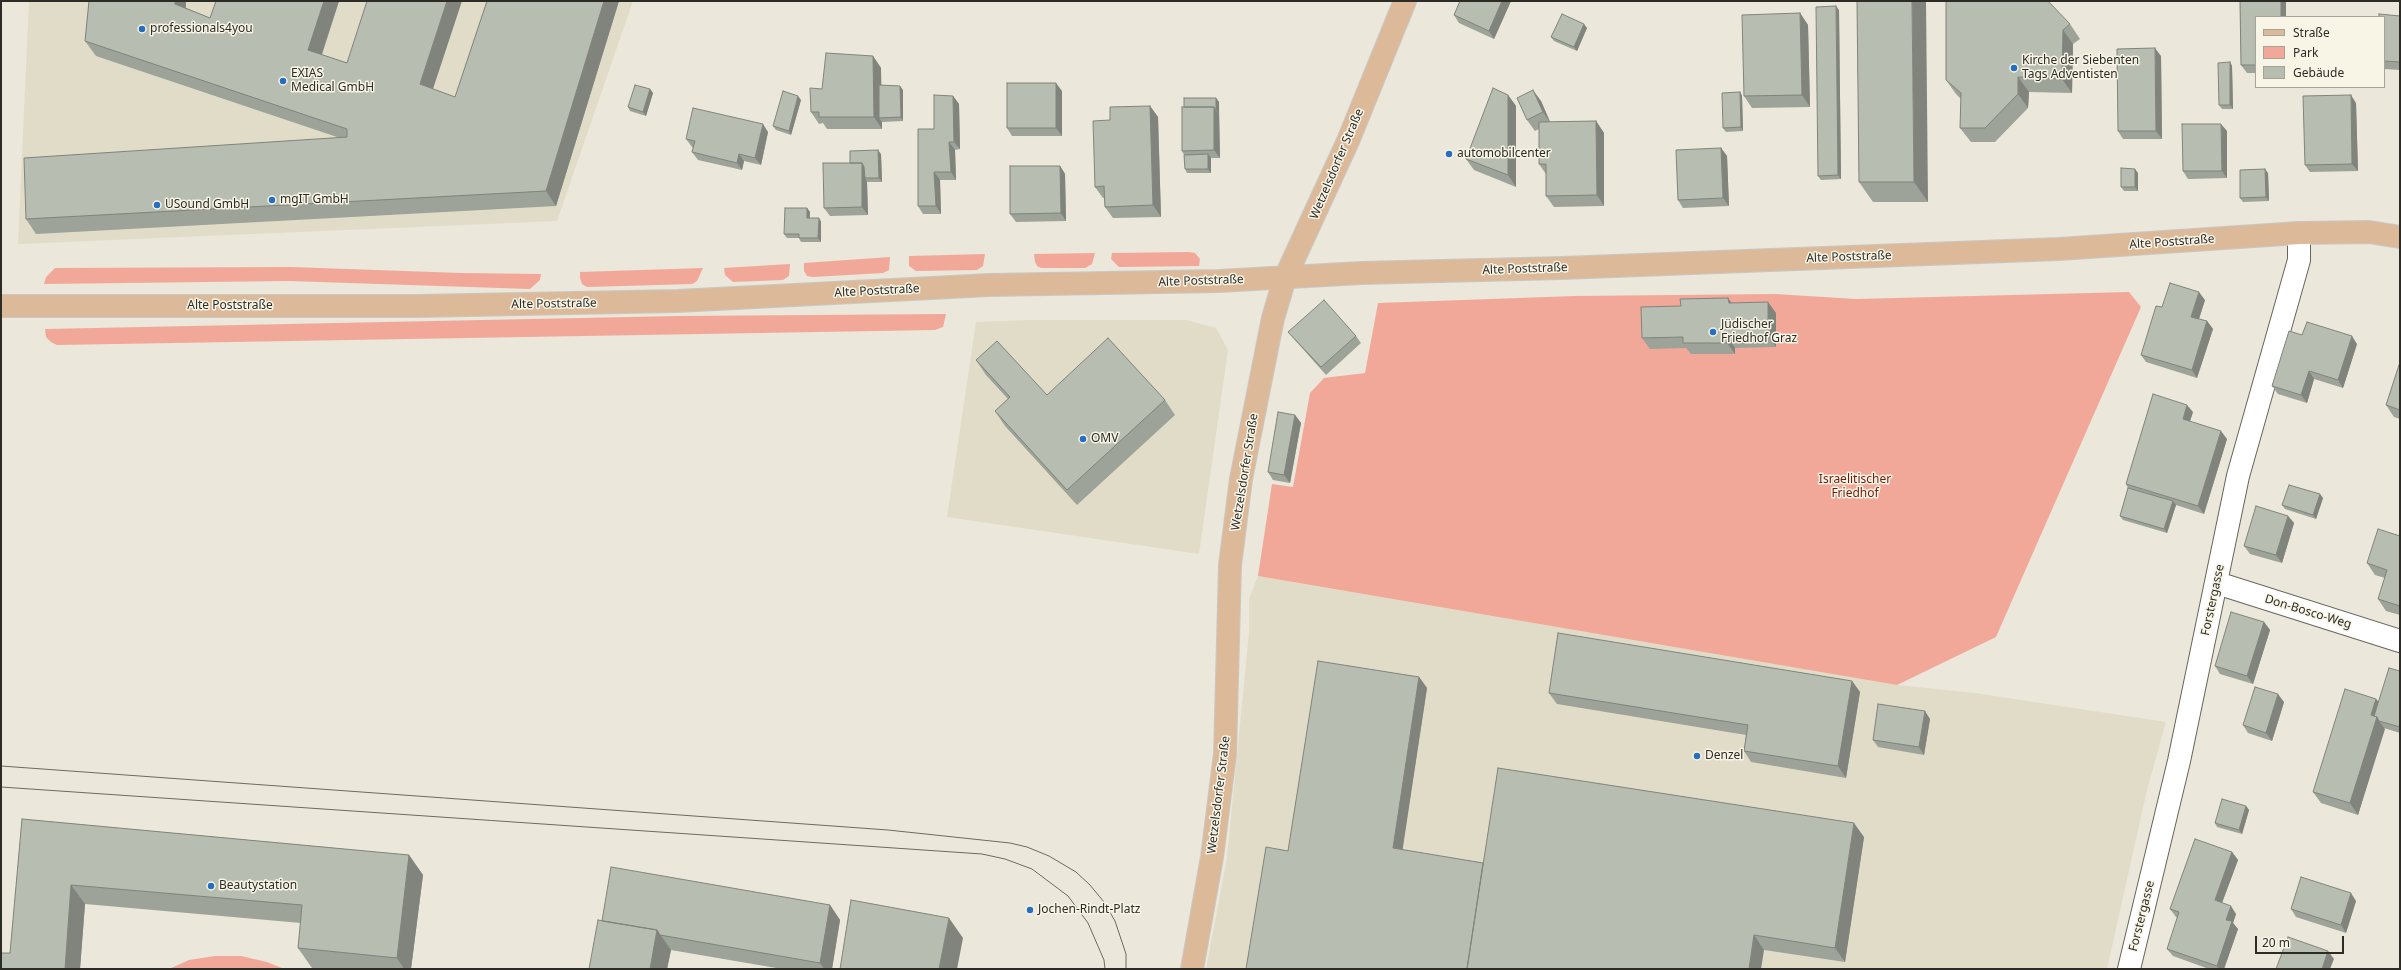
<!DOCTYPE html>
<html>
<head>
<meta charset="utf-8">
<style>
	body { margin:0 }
	#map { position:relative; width:2401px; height:970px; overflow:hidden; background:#ebe7da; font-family:"Noto Sans",sans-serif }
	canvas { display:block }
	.frame { position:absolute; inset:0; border:2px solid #2c2b26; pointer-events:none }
	.legend { position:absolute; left:2255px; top:16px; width:130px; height:72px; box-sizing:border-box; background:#f8f5e7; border:1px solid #a6a49a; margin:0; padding:5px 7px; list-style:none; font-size:12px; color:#2c2b26 }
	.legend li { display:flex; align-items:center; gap:8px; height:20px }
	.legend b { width:20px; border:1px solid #a6a49a }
	.scale { position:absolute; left:2255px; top:936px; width:89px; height:18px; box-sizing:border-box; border:2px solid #2c2b26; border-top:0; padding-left:5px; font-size:12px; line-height:14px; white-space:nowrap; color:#2c2b26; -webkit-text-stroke:3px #f8f5e7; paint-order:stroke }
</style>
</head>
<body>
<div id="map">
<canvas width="2401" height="970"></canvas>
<div class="frame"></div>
<ul class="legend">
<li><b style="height:5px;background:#dcba99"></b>Straße</li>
<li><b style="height:11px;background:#f1a898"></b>Park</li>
<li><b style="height:11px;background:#b7bdb1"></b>Gebäude</li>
</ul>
<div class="scale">20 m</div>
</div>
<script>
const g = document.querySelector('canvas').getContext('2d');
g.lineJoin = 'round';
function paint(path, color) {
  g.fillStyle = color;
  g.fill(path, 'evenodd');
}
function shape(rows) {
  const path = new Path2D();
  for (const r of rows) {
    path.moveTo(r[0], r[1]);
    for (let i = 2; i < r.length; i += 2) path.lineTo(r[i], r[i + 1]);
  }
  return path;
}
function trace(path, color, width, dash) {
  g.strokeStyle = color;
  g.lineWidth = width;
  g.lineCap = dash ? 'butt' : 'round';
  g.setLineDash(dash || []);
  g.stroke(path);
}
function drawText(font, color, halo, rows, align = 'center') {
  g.font = font + ' "Noto Sans",sans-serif';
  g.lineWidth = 3;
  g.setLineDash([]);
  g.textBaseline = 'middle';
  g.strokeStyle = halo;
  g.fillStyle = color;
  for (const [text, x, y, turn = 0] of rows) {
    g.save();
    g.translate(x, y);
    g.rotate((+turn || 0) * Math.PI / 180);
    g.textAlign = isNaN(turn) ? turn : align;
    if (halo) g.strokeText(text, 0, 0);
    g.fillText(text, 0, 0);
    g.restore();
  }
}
paint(shape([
	[29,1,633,1,557,221,18,244],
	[1029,320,1186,320,1216,328,1228,350,1199,554,947,517,976,322],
	[1258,576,1897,685,1975,693,2166,722,2147,790,2107,969,1206,969,1227,858,1249,633,1249,599]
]), '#e1dcc8');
paint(shape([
	[1188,252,1195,253,1200,259,1199,266,1119,267,1111,259,1112,253],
	[1095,253,1092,264,1085,268,1041,268,1037,266,1035,262,1034,254],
	[985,254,983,266,977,270,916,271,909,266,909,256],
	[890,257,889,270,883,273,813,277,807,276,804,271,804,263],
	[790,264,789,276,783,280,733,282,725,275,724,268],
	[291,267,461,273,541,274,540,280,530,289,289,281,44,284,46,277,55,268],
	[703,268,697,281,692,284,587,287,582,284,580,278,580,272],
	[2129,292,2141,307,1996,637,1897,685,1258,576,1272,484,1293,487,1310,393,1324,378,1365,373,1378,303,1575,296,1775,294,1856,299],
	[946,314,943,327,935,330,57,345,51,342,46,337,45,329,678,316],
	[215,956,241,956,267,962,284,969,169,969,189,960]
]), '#f1a898');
const minor = shape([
	[2217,583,2400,641],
	[2129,969,2179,761,2238,476,2299,260,2299,233]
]);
const major = shape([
	[1,306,417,306,677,301,990,285,1219,281,1361,273,1562,268,2059,249,2299,233,2369,232,2400,237],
	[1192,969,1212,857,1225,754,1230,565,1241,479,1273,318,1285,278,1348,141,1405,1]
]);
trace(minor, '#68665a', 24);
trace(major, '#c8c8c7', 24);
trace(minor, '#fff', 22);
trace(major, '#dcba99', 22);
trace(shape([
	[1,766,888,830,1010,843,1027,847,1049,856,1076,872,1090,885,1104,902,1115,921,1126,954,1126,969],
	[1,787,982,854,1005,859,1032,869,1068,896,1088,923,1104,960,1105,969]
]), '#6c6a62', 1);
paint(shape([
	[89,1,186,1,186,8,210,18,216,1,339,1,322,55,433,89,455,97,487,1,619,1,556,206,36,234,26,219,340,138,96,56,85,41],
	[1460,1,1511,1,1494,39,1459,23,1454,15],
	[1857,1,1928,202,1873,202,1859,182],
	[2240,1,2286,1,2286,17,2256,17,2256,73,2247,73,2241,65],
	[1839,10,1841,179,1821,180,1818,176],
	[1800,13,1808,25,1810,107,1752,108,1744,96],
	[2400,16,2400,70,2384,69,2384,17],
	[2070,24,2080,39,2073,44,2072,93,2029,92,2028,108,1995,142,1971,142,1960,128,1961,99,1956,94,1946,80],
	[1587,28,1577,51,1554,41,1551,37],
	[873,56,881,68,881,85,903,90,903,121,882,122,882,129,827,129,823,123,819,124,811,112,822,89],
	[2161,56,2162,139,2123,139,2118,131],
	[2230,62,2232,66,2233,109,2222,109,2219,105],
	[650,89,653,93,646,116,630,111,628,107],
	[1062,91,1062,136,1012,136,1007,128],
	[1740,92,1742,96,1743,131,1726,132,1723,128],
	[1508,95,1516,106,1516,187,1474,170,1466,159],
	[953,96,959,104,960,149,955,150,956,180,940,180,941,214,923,214,918,206],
	[1216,98,1219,102,1220,158,1211,158,1211,173,1187,173,1185,169,1184,155,1182,151,1184,107],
	[801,100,791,135,776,130,773,126],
	[1541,101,1550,122,1596,121,1604,133,1604,206,1554,207,1546,196,1546,174,1539,164,1539,129,1535,131,1527,120],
	[2356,103,2358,171,2310,172,2305,165],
	[1150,106,1158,117,1161,217,1113,218,1105,207,1104,198,1103,198,1095,187,1110,120],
	[2227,131,2227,178,2188,179,2183,171],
	[768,132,761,165,744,161,742,170,698,160,692,152,693,148,692,147,686,139],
	[1721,148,1727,156,1729,206,1683,208,1678,200],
	[881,154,882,182,867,182,868,215,830,216,824,208,850,163],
	[1060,166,1065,174,1066,221,1016,222,1010,214],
	[2138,173,2138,191,2124,191,2121,187],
	[2268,173,2269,201,2243,202,2240,198],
	[807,208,810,212,810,218,819,218,821,222,821,242,801,242,799,238,787,238,784,234],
	[2205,300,2199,319,2207,321,2213,329,2197,378,2146,362,2141,355,2162,307],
	[1732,303,1776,313,1776,347,1735,348,1735,354,1691,354,1686,348,1650,349,1642,338,1681,306],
	[1288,332,1356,336,1361,343,1326,375,1294,339],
	[2357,344,2343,388,2314,379,2307,403,2278,394,2272,386],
	[976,360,1047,395,1165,400,1175,415,1077,505,1005,426,995,411,1008,399,986,375],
	[2400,362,2400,419,2394,417,2386,405],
	[2193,412,2190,421,2227,439,2204,514,2176,505,2167,533,2123,520,2120,516,2128,488,2126,484],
	[1295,415,1301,423,1290,483,1273,480,1268,472],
	[2323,498,2316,519,2285,509,2282,505],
	[2288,516,2294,523,2282,563,2250,554,2244,546],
	[2400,536,2400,615,2386,611,2378,599,2385,578,2375,575,2367,563],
	[2264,622,2270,630,2253,684,2220,674,2215,666],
	[2400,671,2400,733,2384,728,2358,815,2321,803,2313,792,2376,699,2379,702],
	[1419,677,1427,688,1402,850,1483,863,1864,837,1845,962,1764,950,1288,851],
	[1852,681,1860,692,1846,778,1751,762,1744,751,1746,735,1557,704,1549,693],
	[2284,702,2272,741,2248,733,2243,725],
	[1930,719,1924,755,1878,747,1873,740],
	[2246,806,2249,810,2242,834,2217,827,2215,823],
	[22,819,409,855,423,875,411,969,324,969,312,968,298,948,301,923,85,904,80,969,1,969,10,953],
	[2232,852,2238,860,2222,903,2236,914,2233,923,2238,929,2224,969,2209,969,2173,956,2167,949,2178,918,2176,917,2170,909],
	[2356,901,2346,933,2296,917,2291,909],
	[830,905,840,920,832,969,782,969,671,950,667,969,589,969,602,921]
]), '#9da398');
paint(shape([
	[175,1,186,1,185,18,175,4],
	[324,1,339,1,318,65,308,50],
	[447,1,462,1,430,98,420,84],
	[604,1,619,1,556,206,546,191],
	[1502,1,1511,1,1494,39,1489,31],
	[1912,1,1926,1,1928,202,1914,182],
	[2281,1,2286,1,2286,17,2281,17],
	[1836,6,1839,10,1841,179,1838,175],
	[1800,13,1808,25,1810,107,1802,95],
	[1584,24,1587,28,1577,51,1574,47],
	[2063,30,2073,44,2072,93,2062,79],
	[2155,48,2161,56,2162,139,2156,131],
	[873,56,881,68,882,118,879,118,882,122,882,129,874,117],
	[2230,62,2232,66,2233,109,2230,105],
	[2018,77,2029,92,2028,108,2018,94],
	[1056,83,1062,91,1062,136,1056,128],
	[900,86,903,90,903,121,901,117],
	[650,89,653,93,646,116,643,112],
	[1533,90,1541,101,1551,124,1543,112],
	[1740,92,1742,96,1743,131,1741,127],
	[1508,95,1516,106,1516,187,1508,175],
	[2351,95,2356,103,2358,171,2352,164],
	[798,96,801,100,791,135,789,131],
	[953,96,959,104,960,149,954,142],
	[1216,98,1219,102,1219,115,1216,111],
	[1150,106,1158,117,1161,217,1153,205],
	[1214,107,1219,115,1220,158,1214,150],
	[1596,121,1604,133,1604,206,1597,195],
	[763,124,768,132,761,165,755,158],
	[2221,124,2227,131,2227,178,2222,171],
	[949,142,955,150,956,180,951,172],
	[1721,148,1727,156,1729,206,1723,198],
	[878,150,881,154,882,182,879,178],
	[739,154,744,161,742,170,737,163],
	[1208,154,1211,158,1211,173,1208,169],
	[862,163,867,171,865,178,867,182,868,215,862,207],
	[1060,166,1065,174,1066,221,1061,213],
	[2135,169,2138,173,2138,191,2135,187],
	[2265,169,2268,173,2269,201,2266,197],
	[934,172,940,180,941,214,936,206],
	[807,208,810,212,809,222,807,218],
	[819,218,821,222,821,242,818,238],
	[2199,292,2205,300,2197,325,2191,317],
	[1728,298,1736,309,1729,303],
	[1768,302,1776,313,1776,347,1768,336],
	[2207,321,2213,329,2197,378,2192,370],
	[1727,336,1735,348,1735,354,1727,343],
	[2352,336,2357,344,2343,388,2338,380],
	[2309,371,2314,379,2307,403,2301,395],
	[2187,405,2193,412,2188,427,2183,419],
	[1295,415,1301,423,1290,483,1284,475],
	[2221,431,2227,439,2204,514,2198,506],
	[2320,494,2323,498,2316,519,2313,515],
	[2173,501,2176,505,2167,533,2164,529],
	[2288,516,2294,523,2282,563,2276,555],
	[2264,622,2270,630,2253,684,2247,676],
	[1419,677,1427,688,1401,860,1393,848],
	[1852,681,1860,692,1846,778,1838,766],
	[2278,694,2284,702,2272,741,2266,733],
	[2376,699,2384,710,2379,721,2385,729,2358,815,2350,803,2371,715],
	[1925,711,1930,719,1924,755,1919,747],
	[2246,806,2249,810,2242,834,2239,830],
	[1854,823,1864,837,1845,962,1835,948],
	[2232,852,2238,860,2220,908,2215,900],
	[409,855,423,875,411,969,404,969,397,958],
	[71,885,85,904,80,969,65,969],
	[2351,893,2356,901,2346,933,2341,925],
	[830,905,840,920,832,969,824,969,820,963],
	[2231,906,2236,914,2233,923,2238,929,2224,969,2219,969,2217,966,2226,920],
	[949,918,963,938,957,969,939,969],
	[657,930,671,950,667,969,650,969],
	[1754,935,1764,950,1761,969,1749,969],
	[2328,951,2334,959,2330,969,2322,969]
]), '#80847c');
const building = shape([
	[89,1,175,1,175,4,210,18,216,1,324,1,308,50,347,63,367,1,447,1,420,84,455,97,487,1,604,1,546,191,26,219,24,158,347,137,347,129,85,41,89,1],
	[1460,1,1502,1,1489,31,1454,15,1460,1],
	[1857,1,1912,1,1914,182,1859,182,1857,1],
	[1946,1,2048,1,2070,24,2063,30,2062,79,2018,77,2018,94,1985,128,1960,128,1961,93,1946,80,1946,1],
	[2240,1,2281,1,2281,17,2256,17,2256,65,2241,65,2240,1],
	[1836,6,1838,175,1818,176,1816,7,1836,6],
	[1800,13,1802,95,1744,96,1742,15,1800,13],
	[1562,14,1584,24,1574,47,1551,37,1562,14],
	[2379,14,2400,16,2400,62,2384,61,2384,17,2379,17,2379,14],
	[2155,48,2156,131,2118,131,2117,49,2155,48],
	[826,53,873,56,874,117,819,117,819,112,811,112,810,88,822,89,826,53],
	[2230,62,2230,105,2219,105,2218,63,2230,62],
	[1007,83,1056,83,1056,128,1007,128,1007,83],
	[635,85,650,89,643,112,628,107,635,85],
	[879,85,900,86,901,117,879,118,879,85],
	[1493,88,1508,95,1508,175,1466,159,1493,88],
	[1533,90,1543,112,1527,120,1517,98,1533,90],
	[783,91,798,96,789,131,773,126,783,91],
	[1740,92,1741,127,1723,128,1722,93,1740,92],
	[934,95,953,96,954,142,949,142,951,172,934,172,936,206,918,206,918,129,934,129,934,95],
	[2351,95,2352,164,2305,165,2303,96,2351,95],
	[1184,98,1216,98,1216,111,1214,107,1184,107,1184,98],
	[1150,106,1153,205,1105,207,1104,186,1095,187,1093,121,1110,120,1110,107,1150,106],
	[1182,107,1214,107,1214,150,1182,151,1182,107],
	[693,108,763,124,755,158,739,154,737,163,692,152,695,141,686,139,693,108],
	[1596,121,1597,195,1546,196,1546,164,1539,164,1539,122,1596,121],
	[2182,124,2221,124,2222,171,2183,171,2182,124],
	[1721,148,1723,198,1678,200,1676,150,1721,148],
	[878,150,879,178,865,178,864,167,862,163,850,163,850,151,878,150],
	[1208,154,1208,169,1185,169,1184,155,1208,154],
	[823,163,862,163,862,207,824,208,823,163],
	[1010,166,1060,166,1061,213,1010,214,1010,166],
	[2121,168,2135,169,2135,187,2121,187,2121,168],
	[2265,169,2266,197,2240,198,2240,170,2265,169],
	[785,208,807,208,807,218,819,218,818,238,799,238,799,234,784,234,785,208],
	[2170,283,2199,292,2191,317,2207,321,2192,370,2141,355,2156,306,2162,307,2170,283],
	[1728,298,1729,303,1768,302,1768,336,1727,336,1727,343,1683,343,1683,337,1642,338,1641,307,1681,306,1680,299,1728,298],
	[1324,300,1356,336,1321,367,1288,332,1324,300],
	[2307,322,2352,336,2338,380,2309,371,2301,395,2272,386,2289,331,2302,335,2307,322],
	[1108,338,1165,400,1067,490,995,411,1010,397,976,360,997,341,1047,395,1108,338],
	[2400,362,2400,410,2386,405,2400,362],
	[2153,394,2187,405,2183,419,2221,431,2198,506,2126,484,2153,394],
	[1278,412,1295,415,1284,475,1268,472,1278,412],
	[2289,485,2320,494,2313,515,2282,505,2289,485],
	[2128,488,2173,501,2164,529,2120,516,2128,488],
	[2256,506,2288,516,2276,555,2244,546,2256,506],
	[2378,529,2400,536,2400,606,2378,599,2387,570,2367,563,2378,529],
	[2231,612,2264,622,2247,676,2215,666,2231,612],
	[1558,633,1852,681,1838,766,1744,751,1748,725,1549,693,1558,633],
	[1318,661,1419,677,1393,848,1483,863,1467,969,1246,969,1266,847,1288,851,1318,661],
	[2389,668,2400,671,2400,727,2379,721,2377,717,2374,716,2389,668],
	[2255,687,2278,694,2266,733,2243,725,2255,687],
	[2345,689,2376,699,2371,715,2377,717,2350,803,2313,792,2345,689],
	[1878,704,1925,711,1919,747,1873,740,1878,704],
	[1498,768,1854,823,1835,948,1754,935,1749,969,1467,969,1498,768],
	[2222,799,2246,806,2239,830,2215,823,2222,799],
	[22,819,409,855,397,958,298,948,302,905,71,885,65,969,1,969,1,953,10,953,22,819],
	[2195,839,2232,852,2215,900,2231,906,2226,920,2232,921,2217,966,2167,949,2179,912,2170,909,2195,839],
	[611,867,830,905,820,963,660,935,657,930,602,921,611,867],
	[2301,877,2351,893,2341,925,2291,909,2301,877],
	[851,900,949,918,939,969,840,969,851,900],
	[598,920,657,930,650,969,589,969,598,920],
	[2288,937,2328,951,2322,969,2276,969,2288,937]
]);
paint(building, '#b7bdb1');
trace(building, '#80847c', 1);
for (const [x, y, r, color] of [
	[142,29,4,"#266fbf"],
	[2014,68,4,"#266fbf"],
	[283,81,4,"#266fbf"],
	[1449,154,4,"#266fbf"],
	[272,200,4,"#266fbf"],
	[157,205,4,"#266fbf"],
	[1713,332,4,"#266fbf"],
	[1083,439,4,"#266fbf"],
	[1697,756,4,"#266fbf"],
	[211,886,4,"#266fbf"],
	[1030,910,4,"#266fbf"]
]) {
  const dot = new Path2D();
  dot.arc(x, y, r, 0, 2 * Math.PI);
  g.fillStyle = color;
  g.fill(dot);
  trace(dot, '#f8f5e7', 1.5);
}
drawText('12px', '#2c2b26', '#f8f5e7', [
	["professionals4you",150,29],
	["Kirche der Siebenten",2022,61],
	["Tags Adventisten",2022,75],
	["EXIAS",291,74],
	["Medical GmbH",291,88],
	["automobilcenter",1457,154],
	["mgIT GmbH",280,200],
	["USound GmbH",165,205],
	["Jüdischer",1721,325],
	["Friedhof Graz",1721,339],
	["OMV",1091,439],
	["Denzel",1705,756],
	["Beautystation",219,886],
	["Jochen-Rindt-Platz",1038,910]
], 'left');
drawText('12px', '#2c2b26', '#f8f5e7', [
	["Wetzelsdorfer Straße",1337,164,-67],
	["Alte Poststraße",2172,242,-4],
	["Alte Poststraße",1849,257,-2],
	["Alte Poststraße",1525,269,-2],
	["Alte Poststraße",1201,281,-2],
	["Alte Poststraße",877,291,-3],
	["Alte Poststraße",554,304,-1],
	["Alte Poststraße",230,306],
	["Wetzelsdorfer Straße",1245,472,-81],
	["Forstergasse",2213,600,-78],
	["Don-Bosco-Weg",2308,612,17],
	["Wetzelsdorfer Straße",1219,795,-83],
	["Forstergasse",2142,916,-76]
]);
drawText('12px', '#6d1b0b', '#f8f5e7', [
	["Israelitischer",1855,480],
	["Friedhof",1855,494]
]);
</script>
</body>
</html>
